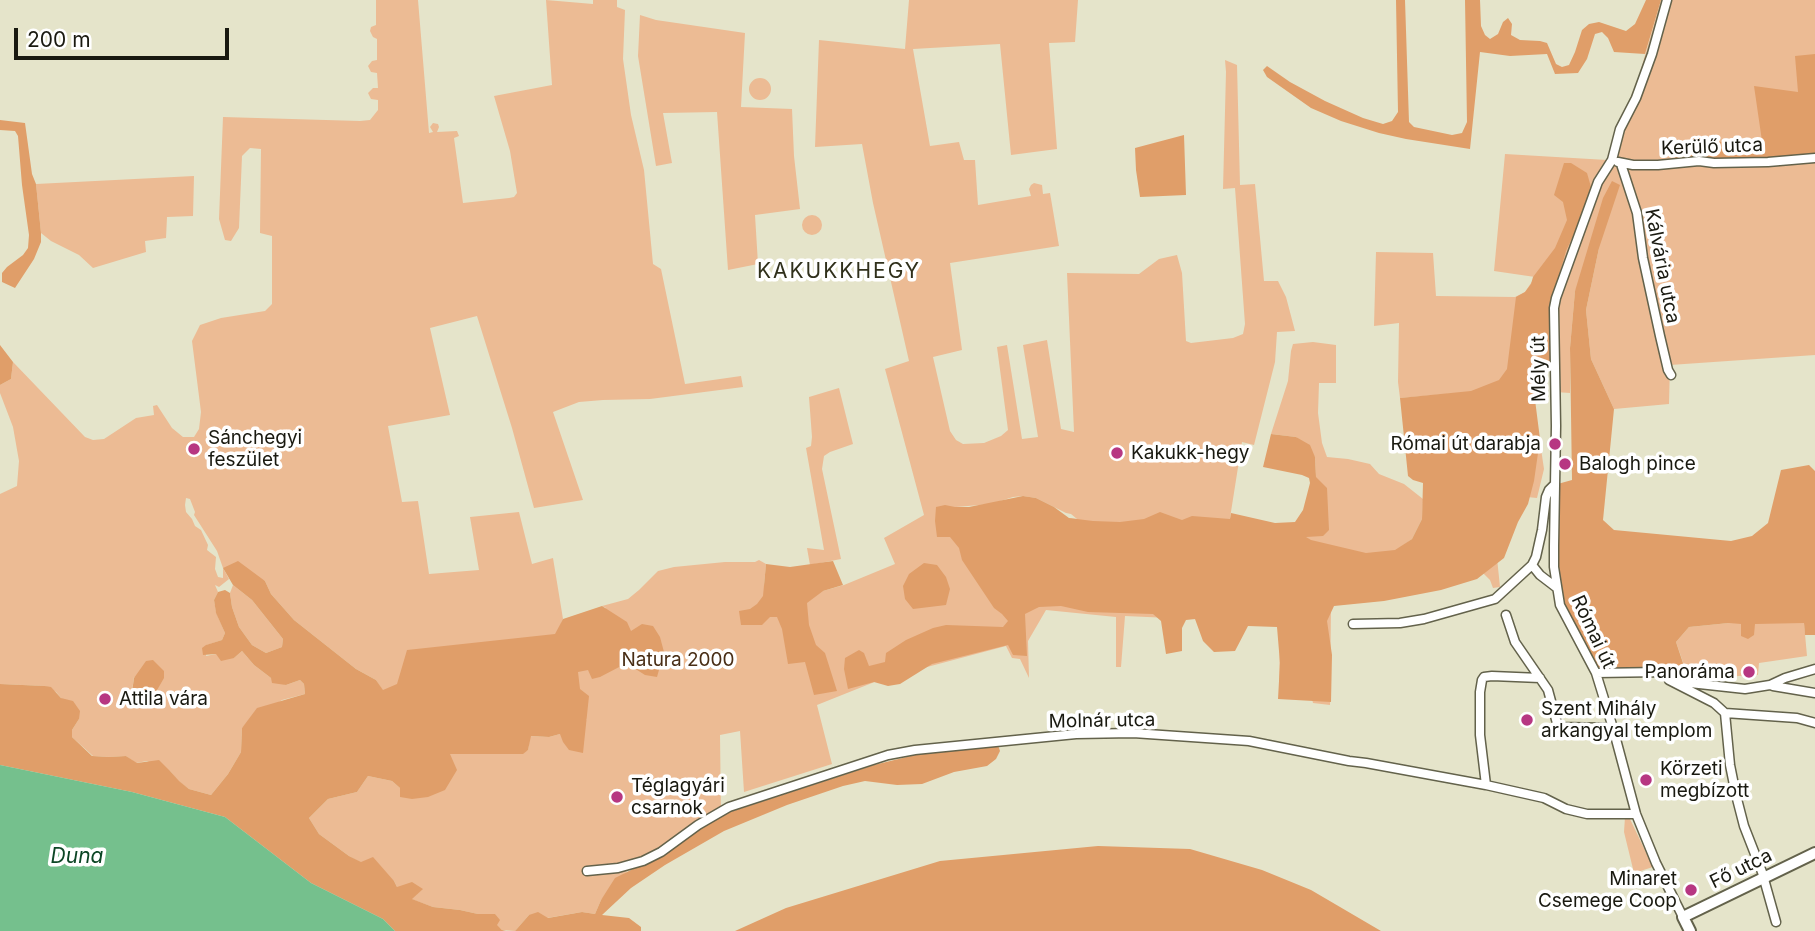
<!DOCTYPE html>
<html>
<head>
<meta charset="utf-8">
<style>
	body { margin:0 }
	#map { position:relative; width:1815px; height:931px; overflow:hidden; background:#e5e4ca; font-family:Inter,sans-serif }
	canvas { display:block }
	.scale { position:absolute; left:14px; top:28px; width:215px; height:32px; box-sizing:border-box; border:4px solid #191910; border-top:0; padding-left:9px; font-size:21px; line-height:24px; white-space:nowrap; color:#191910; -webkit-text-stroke:5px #fff; paint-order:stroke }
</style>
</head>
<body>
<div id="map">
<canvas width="1815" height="931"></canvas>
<div class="scale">200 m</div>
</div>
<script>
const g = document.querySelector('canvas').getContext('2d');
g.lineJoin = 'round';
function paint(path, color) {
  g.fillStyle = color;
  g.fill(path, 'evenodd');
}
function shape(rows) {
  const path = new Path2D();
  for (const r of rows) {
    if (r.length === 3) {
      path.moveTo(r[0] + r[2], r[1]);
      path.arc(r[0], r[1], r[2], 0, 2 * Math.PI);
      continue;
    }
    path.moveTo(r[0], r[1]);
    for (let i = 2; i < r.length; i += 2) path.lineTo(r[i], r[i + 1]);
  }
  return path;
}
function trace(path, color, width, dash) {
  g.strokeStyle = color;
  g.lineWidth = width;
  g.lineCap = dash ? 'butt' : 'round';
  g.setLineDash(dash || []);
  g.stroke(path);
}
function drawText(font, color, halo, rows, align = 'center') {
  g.font = font + ' Inter,sans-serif';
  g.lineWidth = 7;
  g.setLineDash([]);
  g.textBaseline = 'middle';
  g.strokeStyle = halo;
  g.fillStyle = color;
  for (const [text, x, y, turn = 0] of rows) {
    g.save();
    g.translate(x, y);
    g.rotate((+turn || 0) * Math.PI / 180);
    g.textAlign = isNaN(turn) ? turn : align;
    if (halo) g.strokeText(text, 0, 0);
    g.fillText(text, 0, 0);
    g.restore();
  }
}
paint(shape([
	[376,0,418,0,429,133,433,132,430,127,433,123,438,124,439,127,437,132,457,131,459,136,454,138,463,203,509,198,514,197,517,193,510,151,494,96,552,85,546,0,593,4,593,0,617,0,617,7,625,10,623,59,631,115,644,170,653,264,661,269,685,384,741,376,743,387,650,399,603,400,579,402,553,412,583,500,534,508,512,428,477,316,430,328,450,415,388,426,402,502,418,501,429,574,479,570,470,517,519,512,532,564,553,558,563,619,557,633,606,608,602,606,628,599,639,590,658,571,674,567,725,562,755,562,759,560,766,564,764,585,823,591,844,585,895,564,884,538,924,515,885,369,909,361,873,203,862,144,815,147,819,40,905,49,909,0,1078,0,1075,42,1049,43,1057,149,1011,155,1000,44,913,49,930,146,959,142,964,160,975,160,978,205,1031,196,1029,189,1031,185,1034,183,1042,185,1043,194,1050,193,1059,246,950,263,962,350,933,357,950,431,956,440,963,444,984,443,1001,436,1008,430,997,347,1007,345,1022,439,1038,437,1023,345,1047,340,1061,429,1074,432,1067,273,1139,274,1159,259,1177,255,1182,273,1186,341,1191,343,1233,338,1243,334,1245,324,1235,188,1223,189,1226,72,1225,60,1237,65,1240,185,1255,184,1264,281,1278,281,1286,297,1295,331,1277,332,1275,362,1254,445,1242,442,1230,518,1304,537,1316,477,1315,457,1296,437,1271,434,1288,381,1291,351,1293,344,1313,342,1336,345,1336,383,1319,383,1318,413,1322,443,1327,457,1348,459,1370,464,1379,474,1404,484,1423,499,1422,519,1412,539,1398,549,1440,538,1470,392,1400,398,1398,382,1399,323,1374,326,1376,252,1433,253,1436,296,1515,297,1525,292,1535,277,1494,271,1505,154,1607,160,1617,129,1635,90,1661,0,1815,0,1815,355,1670,365,1669,404,1614,409,1591,359,1586,310,1599,248,1575,291,1570,348,1570,393,1556,392,1554,365,1550,365,1549,363,1536,367,1531,382,1544,469,1537,498,1527,497,1497,558,1500,587,1493,588,1490,580,1481,571,1331,603,1330,705,1313,703,1312,699,1279,698,1280,623,1125,616,1121,667,1116,667,1116,617,1046,610,1028,641,1029,678,1020,659,1012,658,1006,646,882,679,817,705,832,764,744,792,740,731,720,735,721,815,661,855,627,871,601,900,595,914,582,912,547,918,529,915,515,931,502,930,496,925,495,914,478,914,460,910,433,907,411,899,422,889,397,887,394,881,349,856,319,834,309,818,328,799,357,792,368,776,392,781,400,788,449,754,519,753,528,750,530,736,549,737,560,734,587,719,383,691,376,680,356,669,294,620,271,594,265,581,223,568,229,579,219,587,215,585,218,592,214,600,216,612,225,633,222,640,207,645,206,656,216,654,234,658,242,651,254,665,271,678,286,685,300,680,304,684,305,694,282,700,242,728,241,752,228,774,211,795,189,789,178,781,171,772,147,761,136,763,126,756,109,757,93,756,72,737,72,730,79,719,56,692,45,686,0,684,0,494,17,486,19,461,13,427,0,393,0,385,11,379,13,362,85,437,93,440,104,439,136,418,154,415,153,406,157,405,172,428,183,437,194,437,199,429,201,412,192,341,200,325,221,318,265,311,272,304,272,236,260,233,261,149,250,148,242,156,239,228,231,241,225,240,219,219,223,117,360,121,370,120,378,110,378,100,371,99,368,93,373,88,378,88,377,73,371,72,368,66,372,61,377,60,377,39,373,37,370,31,371,27,376,25],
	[1023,496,1036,498,1066,513,1071,514,1077,519,956,507,991,504,1013,497],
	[186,498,190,499,195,512,194,515,217,551,223,568,223,578,218,577,215,569,216,557,207,550,208,545,201,530,195,526,192,519,186,512,185,505],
	[134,677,158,690,149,704,137,699,132,691],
	[640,15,656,20,745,33,741,107,792,109,794,156,800,209,755,215,758,264,728,270,717,112,663,113,672,163,656,166,638,56],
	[760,89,11],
	[194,176,193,216,167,217,166,238,145,241,146,252,93,268,79,255,51,241,41,233,36,184],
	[812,225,10],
	[839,388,853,444,830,452,824,456,822,469,841,559,810,565,807,548,824,550,806,448,811,446,812,437,809,397],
	[233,585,252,600,283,639,282,647,266,653,252,645,239,627,232,607,230,593],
	[1769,622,1804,623,1807,656,1759,663,1758,675,1738,676,1724,680,1708,678,1702,674,1684,675,1684,665,1676,642,1689,627,1729,623],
	[1625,817,1629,817,1653,867,1634,873,1624,832]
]), '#ecbb94');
paint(shape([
	[1396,0,1405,0,1409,122,1414,127,1452,135,1462,133,1467,122,1465,0,1480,0,1481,26,1485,35,1490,39,1498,34,1503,22,1508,18,1512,24,1511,35,1520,40,1540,41,1547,43,1556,64,1562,67,1569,65,1575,52,1582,30,1589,24,1599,22,1626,31,1635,24,1646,0,1661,0,1645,54,1614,52,1608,38,1602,32,1595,34,1587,59,1578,73,1555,74,1547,54,1510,56,1480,52,1470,149,1406,139,1379,133,1341,121,1311,108,1267,77,1263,70,1267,66,1290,82,1325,101,1363,118,1383,124,1392,121,1398,112],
	[1815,54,1815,155,1760,159,1677,162,1674,155,1710,142,1762,141,1754,86,1798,92,1795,56],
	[0,120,25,123,32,174,36,184,41,233,41,242,34,259,15,288,2,282,2,273,7,267,23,255,28,248,29,235,22,185,18,136,15,131,0,130],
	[1184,135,1186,195,1140,197,1136,170,1135,148],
	[1564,163,1571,163,1587,173,1591,187,1590,199,1566,251,1551,304,1550,365,1538,369,1533,384,1540,439,1534,481,1528,504,1518,522,1504,558,1477,579,1441,590,1384,601,1334,606,1327,621,1332,655,1331,702,1278,699,1280,663,1277,627,1248,626,1235,651,1214,652,1203,641,1195,619,1186,620,1182,628,1182,651,1166,654,1161,621,1153,614,1088,612,1061,606,1039,607,1025,614,1027,656,1013,655,1008,645,932,664,900,684,888,686,874,682,848,689,844,669,845,658,859,650,864,653,869,666,885,662,886,653,906,640,933,628,946,625,1003,627,1008,621,1002,614,994,608,962,560,959,548,950,537,937,537,935,521,936,507,945,505,955,507,969,507,1023,496,1036,498,1054,507,1069,518,1093,521,1120,522,1144,519,1160,512,1182,520,1192,516,1230,519,1231,513,1275,523,1295,522,1303,510,1310,483,1309,478,1302,475,1263,467,1271,434,1296,437,1310,445,1315,457,1316,477,1327,488,1329,530,1323,536,1306,537,1311,540,1366,553,1395,550,1412,539,1422,519,1423,483,1413,480,1408,476,1400,398,1471,391,1499,380,1507,369,1516,297,1525,292,1531,284,1533,277,1555,248,1567,220,1563,202,1554,195],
	[1612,181,1620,185,1599,248,1586,310,1591,359,1614,409,1603,520,1614,530,1731,541,1752,536,1768,523,1781,470,1809,465,1815,471,1815,635,1805,635,1804,623,1755,624,1754,635,1748,639,1741,636,1741,624,1729,623,1689,627,1676,642,1684,666,1682,680,1669,674,1596,673,1557,588,1554,485,1572,480,1570,348,1575,291,1603,198],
	[0,345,13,362,11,379,0,385],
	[238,561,265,581,271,594,294,620,356,669,376,680,383,690,397,684,407,650,555,634,563,619,602,606,627,622,631,631,642,624,653,626,660,637,664,652,657,677,645,675,634,668,623,665,600,677,592,679,588,670,578,672,580,689,589,696,583,753,569,750,563,742,560,734,549,737,531,736,528,750,523,754,450,754,457,770,445,790,428,797,412,799,400,797,400,788,392,781,368,776,357,792,328,799,309,818,319,834,349,856,361,862,373,857,394,881,397,887,412,882,423,889,412,899,433,907,460,910,478,914,495,914,500,920,497,925,502,930,506,931,395,931,383,919,311,883,225,817,132,792,0,765,0,684,45,686,51,687,61,698,73,701,80,711,79,719,72,730,72,737,92,756,109,757,126,756,137,763,159,760,171,772,179,781,189,789,211,795,228,774,241,752,242,728,257,708,305,694,304,684,300,680,286,685,272,683,271,678,254,665,242,651,234,658,221,661,216,654,203,655,202,648,206,645,222,640,225,633,216,613,214,600,218,592,225,590,230,593,232,607,239,627,252,645,266,653,282,647,283,639,252,600,233,585,223,568],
	[833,561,843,585,823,591,807,603,809,625,816,645,825,653,837,691,814,695,805,662,788,664,782,629,777,617,770,617,762,625,741,625,739,611,750,609,757,604,763,596,766,564,790,567],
	[924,563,937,565,946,577,950,589,946,605,913,609,905,599,903,586,909,574],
	[153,660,164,671,164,678,149,704,137,700,132,692,134,678,146,661],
	[998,745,1000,751,996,759,987,766,954,772,922,784,897,785,865,781,843,786,787,805,724,831,665,865,631,888,602,915,629,918,641,927,641,931,515,931,529,915,538,912,548,918,582,912,595,914,601,900,615,878,661,855,721,815,874,765,915,755],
	[1098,846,1190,849,1262,870,1311,890,1381,931,735,931,786,908,940,861]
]), '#e09e69');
paint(shape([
	[0,765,132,792,225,817,311,883,383,919,395,931,0,931]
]), '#75c08d');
const street = shape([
	[1667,0,1652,54,1636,98,1620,129,1612,160,1598,182,1556,298,1554,308,1556,426,1554,546,1554,567,1560,605,1596,673,1613,728,1636,814,1656,863,1683,917],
	[1618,162,1633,165,1658,165,1699,161,1714,163,1768,162,1815,158],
	[1621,164,1637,213,1643,258,1660,336,1668,370,1671,375],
	[1532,565,1540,575,1557,588],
	[1506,615,1515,642,1548,690,1558,727,1613,728],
	[1353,624,1400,623,1424,619,1495,599,1532,565,1536,557,1542,530,1546,497,1549,490,1554,485],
	[1596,673,1661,672,1690,683,1745,689,1770,685,1785,678,1815,669],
	[1669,680,1714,703,1725,713,1797,718,1815,723],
	[1773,686,1815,693],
	[1725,713,1730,765,1736,795,1744,826,1762,872,1776,922],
	[1486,785,1480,735,1480,692,1482,680,1484,677,1492,676,1540,678],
	[587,871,618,868,643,861,661,852,698,825,729,807,888,755,915,750,1076,734,1133,733,1249,741,1349,761,1366,763,1486,785,1544,798,1566,809,1587,814,1636,814]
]);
const secondary = shape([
	[1690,931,1683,917,1815,853]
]);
trace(street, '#63624b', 11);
trace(secondary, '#63624b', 14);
trace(street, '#fff', 8);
trace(secondary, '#fff', 10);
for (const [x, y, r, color] of [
	[1555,444,7,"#b73782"],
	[194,449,7,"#b73782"],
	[1117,453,7,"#b73782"],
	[1565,464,7,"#b73782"],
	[1749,672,7,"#b73782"],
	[105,699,7,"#b73782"],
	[1527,720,7,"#b73782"],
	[1646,780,7,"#b73782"],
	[617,797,7,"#b73782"],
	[1691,890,7,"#b73782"]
]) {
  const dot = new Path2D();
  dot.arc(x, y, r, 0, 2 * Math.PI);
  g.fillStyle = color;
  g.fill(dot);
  trace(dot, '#fff', 2.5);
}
drawText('19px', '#191910', '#fff', [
	["Kerülő utca",1712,147,-2],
	["Kálvária utca",1662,266,79],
	["Mély út",1539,369,-91],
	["Római út",1593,632,65],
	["Molnár utca",1102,721,-1],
	["Fő utca",1741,869,-26]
]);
drawText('19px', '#191910', '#fff', [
	["Sánchegyi",208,438],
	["feszület",208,460],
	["Római út darabja",1541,444,"right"],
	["Kakukk-hegy",1131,453],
	["Balogh pince",1579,464],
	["Panoráma",1735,672,"right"],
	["Attila vára",119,699],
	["Szent Mihály",1541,709],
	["arkangyal templom",1541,731],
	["Körzeti",1660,769],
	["megbízott",1660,791],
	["Téglagyári",631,786],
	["csarnok",631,808],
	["Minaret",1677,879,"right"],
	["Csemege Coop",1677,901,"right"]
], 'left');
drawText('19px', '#492e16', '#fff', [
	["Natura 2000",678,660]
]);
g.letterSpacing = '2px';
drawText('21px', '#30301b', '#fff', [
	["KAKUKKHEGY",839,272]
]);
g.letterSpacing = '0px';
drawText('italic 21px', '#0c4625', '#fff', [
	["Duna",77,857]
]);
</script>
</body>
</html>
